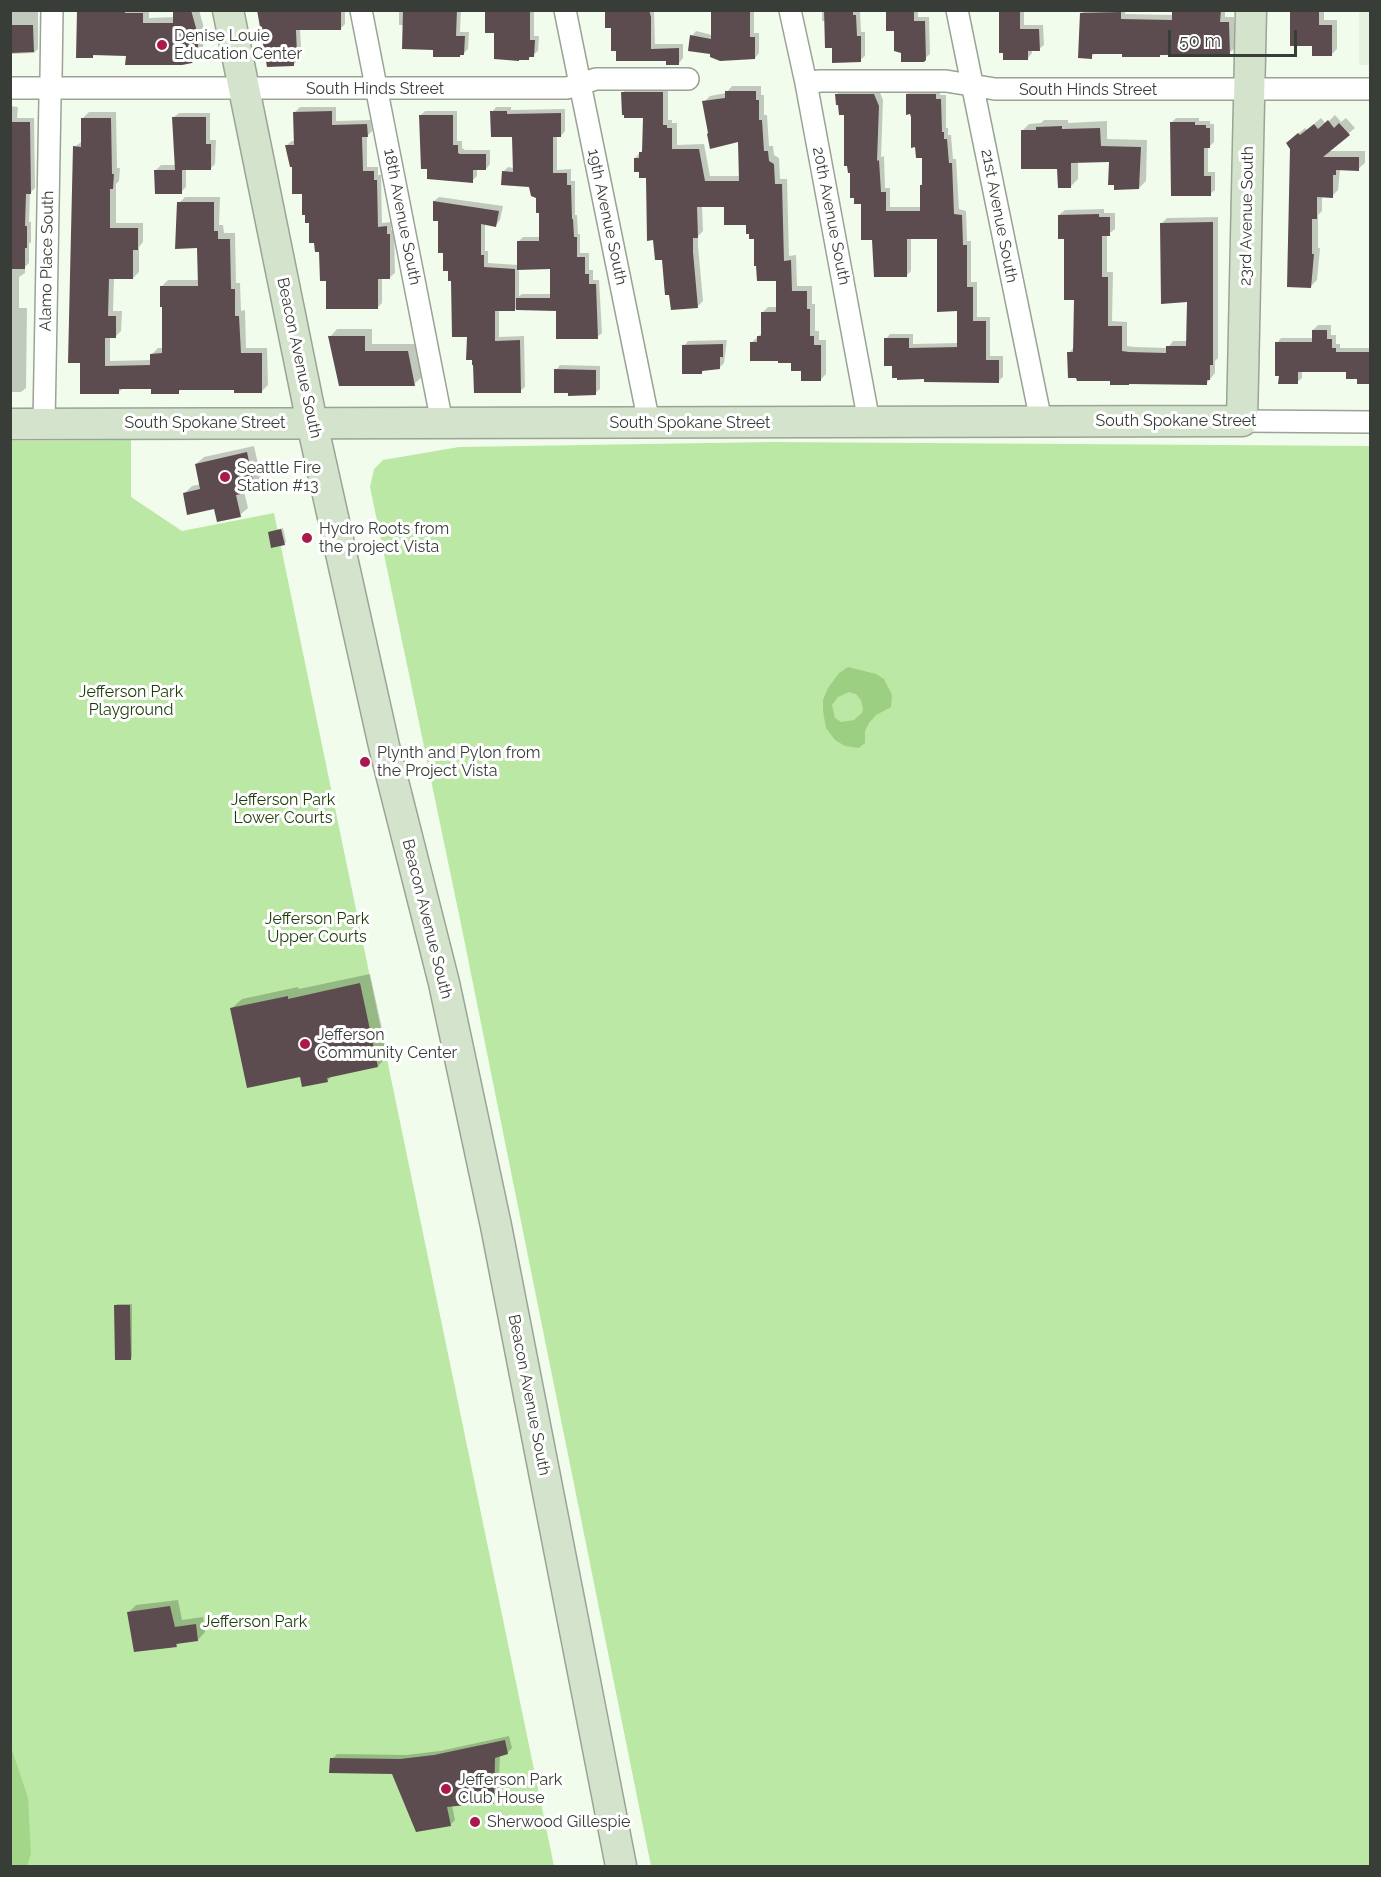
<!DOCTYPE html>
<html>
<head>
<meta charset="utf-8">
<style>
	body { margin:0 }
	#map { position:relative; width:1381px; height:1877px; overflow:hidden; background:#f2fced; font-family:Raleway,sans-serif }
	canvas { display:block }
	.frame { position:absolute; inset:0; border:12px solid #393d37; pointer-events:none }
	.scale { position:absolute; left:1168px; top:30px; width:129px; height:27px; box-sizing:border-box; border:3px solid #393d37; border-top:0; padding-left:8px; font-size:18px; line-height:21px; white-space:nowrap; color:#393d37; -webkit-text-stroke:4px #fff; paint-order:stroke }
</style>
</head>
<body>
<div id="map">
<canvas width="1381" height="1877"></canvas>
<div class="frame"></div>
<div class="scale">50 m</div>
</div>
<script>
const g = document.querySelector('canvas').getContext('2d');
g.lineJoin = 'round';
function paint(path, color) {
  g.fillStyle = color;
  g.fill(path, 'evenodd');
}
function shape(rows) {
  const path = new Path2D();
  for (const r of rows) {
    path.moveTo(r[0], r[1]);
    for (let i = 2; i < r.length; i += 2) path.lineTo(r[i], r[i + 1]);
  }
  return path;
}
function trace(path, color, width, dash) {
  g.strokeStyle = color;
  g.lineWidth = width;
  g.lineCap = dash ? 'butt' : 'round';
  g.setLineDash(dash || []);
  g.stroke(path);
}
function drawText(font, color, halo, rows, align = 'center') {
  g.font = font + ' Raleway,sans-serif';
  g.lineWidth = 6;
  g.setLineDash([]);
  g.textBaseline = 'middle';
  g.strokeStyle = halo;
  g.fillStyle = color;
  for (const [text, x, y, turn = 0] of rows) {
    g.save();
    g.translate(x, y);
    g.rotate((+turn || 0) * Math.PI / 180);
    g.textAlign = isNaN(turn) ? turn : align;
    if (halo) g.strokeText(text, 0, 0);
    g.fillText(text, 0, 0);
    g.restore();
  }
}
paint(shape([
	[1359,11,1370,11,1370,65,1359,65]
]), '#e4f3de');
paint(shape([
	[131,440,131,497,182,531,274,513,554,1866,11,1866,11,441],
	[772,442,1370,446,1370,1866,651,1866,462,929,370,487,374,469,383,460,459,447]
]), '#bbe8a4');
paint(shape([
	[10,1744,28,1798,31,1854,27,1866,11,1866]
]), '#a3d688');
paint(shape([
	[848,667,876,674,884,679,892,695,891,707,876,715,869,723,865,731,865,743,859,748,845,746,835,740,826,728,823,711,823,700,828,688,839,673],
	[849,692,856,694,861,700,863,709,862,713,854,720,841,722,835,718,832,705,838,697]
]), '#9ccf81');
paint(shape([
	[10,10,38,10,38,49,34,53,10,54],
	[79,10,149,10,149,18,175,17,175,10,199,10,204,28,203,48,198,54,95,54,92,57],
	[259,10,345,10,345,24,340,29,300,29,301,47,298,50,298,60,293,65],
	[399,10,461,10,460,32,469,32,468,49,460,56,435,49,404,25,399,25],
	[487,10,534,10,534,36,539,36,538,51,529,58,495,31],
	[606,10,654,10,655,44,683,44,683,58,679,63,617,49],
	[711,10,754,10,754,33,759,33,759,53,755,58,711,53,692,36,696,31,712,35],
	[822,10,860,10,861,32,865,32,865,56,860,60,834,46,826,21,822,21],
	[887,10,918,10,918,17,929,17,930,54,923,60,902,51],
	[998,10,1024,10,1024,25,1043,25,1044,45,1039,49,1032,50,1032,53,1028,58],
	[1085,10,1125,10,1125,14,1173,15,1173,10,1225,10,1225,17,1234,17,1235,48,1229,53,1162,53,1160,56,1096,52,1091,57,1081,14],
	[1291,10,1324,10,1324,20,1337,20,1337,49,1332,54,1313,44],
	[732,86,761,86,761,95,764,95,764,115,767,115,769,146,773,146,774,155,779,158,780,179,787,179,789,256,796,255,797,286,812,286,812,304,815,304,815,331,819,331,819,340,826,340,826,374,821,379,802,370,792,362,751,343,762,333,762,313,768,307,777,307,777,279,747,223,726,205,702,206,703,231,698,236,698,246,703,301,698,306,663,258,647,176,640,170,635,158,644,149,644,116,623,93,628,87,668,87,668,120,672,120,672,123,677,123,677,145,704,144,710,176,741,176,740,141,704,102,710,96,726,93],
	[842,90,879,90,883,100,881,157,884,156,885,188,890,188,890,207,921,207,921,185,924,183,924,157,907,94,912,90,940,90,940,95,946,95,946,128,948,128,948,135,951,135,953,159,956,159,959,209,966,211,967,241,971,241,971,282,977,282,977,317,990,317,990,356,1003,356,1003,377,998,381,925,378,893,364,886,339,890,334,913,334,913,344,958,343,959,310,938,237,911,238,911,271,906,276,874,238,852,171,846,114,837,94],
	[10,106,18,107,17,118,34,118,35,188,30,193,29,222,31,222,31,242,29,244,29,263,25,267,25,273,19,277,19,308,27,308,26,388,21,392,10,392],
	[300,107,336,107,336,121,371,120,372,131,367,136,367,167,378,167,378,175,381,175,382,223,391,222,391,230,394,230,395,273,390,277,382,277,382,303,378,307,328,280,321,251,310,222,304,193,287,145,292,141,295,141,295,112],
	[496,107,511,107,511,110,565,109,565,131,561,136,557,136,557,170,571,169,571,181,575,181,575,215,577,215,578,234,580,234,580,253,589,253,589,270,593,270,593,280,599,280,602,333,597,337,557,309,499,309,499,337,524,336,525,387,520,391,475,364,444,251,440,219,434,201,439,197,503,206,500,220,496,225,485,223,485,251,488,251,488,263,518,265,518,242,523,237,540,237,540,212,537,197,531,185,503,172,508,167,514,168,514,135,492,112],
	[552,267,552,294,522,294,519,296,519,269],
	[425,111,457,111,457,141,462,141,462,148,465,150,490,150,490,164,486,169,477,169,477,176,472,181,421,115],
	[89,112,116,112,117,168,120,168,119,181,116,184,116,223,143,223,143,242,139,247,139,272,133,278,114,278,113,311,122,311,121,331,115,337,110,337,110,361,152,360,152,354,158,348,163,348,162,286,168,280,200,280,199,247,179,203,185,197,220,197,219,225,223,225,224,233,235,233,236,283,240,283,241,311,245,310,246,348,267,348,268,385,262,391,236,389,181,389,178,392,152,387,124,387,118,393,81,392,74,147,83,141,83,118],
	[179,113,210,113,210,140,216,140,215,164,210,169,186,168,186,187,181,192,156,170,161,165,176,165,174,117],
	[1335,115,1341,122,1346,118,1355,128,1328,151,1365,151,1365,163,1358,169,1340,169,1338,190,1332,196,1322,196,1322,211,1318,215,1318,248,1320,248,1317,280,1311,286,1294,137,1305,128,1307,130,1321,118,1326,124],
	[1176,118,1199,118,1199,121,1210,121,1210,124,1214,124,1214,142,1208,148,1208,172,1215,172,1215,190,1210,194,1171,123],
	[1044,120,1068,120,1068,123,1107,121,1107,139,1147,140,1146,181,1139,188,1110,160,1078,161,1078,179,1071,186,1059,167,1022,131,1029,124,1041,123],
	[1104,209,1104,213,1115,213,1115,229,1107,235,1107,272,1113,272,1112,321,1127,322,1127,346,1135,347,1168,348,1173,341,1188,341,1189,301,1162,223,1167,218,1218,217,1218,358,1215,361,1215,373,1206,384,1111,379,1069,353,1074,347,1075,298,1065,237,1059,215,1065,210],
	[1318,325,1331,325,1331,335,1336,335,1336,344,1340,344,1340,348,1370,348,1370,382,1348,371,1302,371,1302,378,1297,382,1277,343,1281,338,1313,338,1313,330],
	[337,329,372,329,372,344,415,344,422,377,414,384,330,337],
	[727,340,724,363,719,368,705,369,702,372,684,346,688,341],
	[560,365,600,366,600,389,595,393,556,370],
	[254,446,262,482,255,489,244,491,248,508,240,515,215,507,184,494,192,486,201,484,196,464,204,457],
	[283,528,286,542,284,544,269,532],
	[370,974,388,1056,378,1066,332,1076,327,1081,231,1009,242,999,298,987,299,989],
	[117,1304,132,1304,132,1357,130,1359,115,1306],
	[178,1600,182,1620,203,1617,205,1632,198,1640,180,1642,176,1646,129,1612,136,1605],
	[509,1736,512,1748,507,1753,500,1755,498,1798,493,1802,452,1805,455,1820,450,1825,393,1772,332,1759,337,1754,406,1755,440,1751]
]), '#0003');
paint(shape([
	[77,10,125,10,125,13,143,13,143,23,173,23,173,10,191,10,198,35,198,55,192,63,182,65,125,65,126,56,93,55,93,58,76,58],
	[257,10,341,10,341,30,296,30,297,54,294,54,294,66,267,67],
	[403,10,457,10,456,36,465,36,464,55,460,55,460,57,433,57,433,50,402,49],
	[485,10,530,10,530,40,535,40,534,57,529,57,529,60,519,60,519,61,494,59,494,33,485,33],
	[605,10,649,10,651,17,651,49,679,48,679,65,666,65,666,61,616,61,616,51,611,51,611,28,605,28],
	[711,10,750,10,750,37,755,37,755,59,720,61,710,57,710,54,688,51,690,35,711,39],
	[824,10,853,10,853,15,856,15,857,36,861,36,861,62,832,63,832,48,825,48],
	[886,10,914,10,914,21,925,21,926,60,924,62,901,62,901,53,894,51,894,31,886,31],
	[999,10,1020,10,1020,29,1039,29,1040,51,1028,51,1028,60,1003,60,1003,53,999,53],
	[1172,10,1221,10,1220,22,1229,22,1230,55,1160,55,1160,57,1122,57,1122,54,1092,54,1092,59,1078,58,1080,13,1121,12,1121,19,1172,20],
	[1290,10,1319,10,1319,25,1332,25,1332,56,1312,56,1312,46,1290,46],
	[10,25,33,25,34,52,11,53],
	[725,91,756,91,756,100,759,100,759,120,762,120,764,151,768,151,769,161,774,164,775,184,782,184,784,261,791,260,792,291,807,291,807,309,810,309,810,336,814,336,814,345,821,345,821,381,801,381,801,371,791,371,791,363,778,363,778,361,750,361,750,342,757,342,757,336,761,336,761,312,776,312,776,281,757,281,756,266,754,266,754,239,749,239,749,234,746,234,746,225,724,225,724,207,697,207,698,238,693,238,693,252,698,308,671,310,669,295,665,295,662,260,655,260,653,240,647,241,646,178,639,178,639,172,634,172,634,158,639,158,639,152,642,152,643,118,624,118,624,115,622,115,621,92,663,92,663,125,667,125,667,128,672,128,672,149,699,149,705,181,739,181,738,142,710,149,707,134,708,133,702,101,725,98],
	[835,94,874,94,879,106,877,161,879,160,881,192,886,192,886,211,920,211,920,185,922,185,922,158,916,158,915,147,911,148,911,117,910,114,906,115,906,94,936,94,936,99,941,99,942,132,944,132,944,139,947,139,949,163,952,163,954,214,962,215,963,245,967,245,967,287,973,287,973,321,986,321,986,360,999,360,999,383,924,382,924,379,897,380,897,378,892,378,892,366,884,366,884,338,909,338,909,348,957,347,957,311,937,312,937,239,907,239,907,277,874,277,872,240,861,240,861,204,854,204,854,198,850,198,850,173,848,173,847,166,844,166,844,115,839,115,838,105,836,105],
	[332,111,332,125,367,124,368,137,362,137,363,171,374,171,374,180,377,180,378,227,387,226,387,234,390,234,390,279,378,279,378,309,326,309,326,281,320,281,319,252,315,252,314,243,309,243,309,223,305,223,305,215,302,215,302,194,292,194,292,167,290,167,285,145,294,145,293,112],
	[490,111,507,111,507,114,561,113,561,137,553,137,553,173,567,173,567,185,571,185,572,219,573,219,574,237,577,237,577,257,585,257,585,274,589,274,589,284,596,284,598,339,556,339,556,311,516,310,516,298,550,298,550,269,517,270,517,241,539,241,539,213,536,213,536,198,531,196,529,187,501,185,502,171,513,172,512,137,491,137],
	[419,115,453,115,453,145,458,145,458,153,460,154,486,154,486,170,473,170,473,183,427,179,427,169,421,169],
	[172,117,206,117,206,144,211,144,211,170,182,170,182,194,155,194,154,170,175,170],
	[81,118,111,118,112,174,114,174,113,189,110,189,110,228,138,228,138,250,133,250,133,279,109,279,108,316,116,316,116,338,105,338,105,366,150,365,150,354,162,353,162,307,160,307,160,286,198,286,197,248,175,249,177,202,214,202,214,231,218,231,218,239,230,239,231,289,235,289,235,316,239,316,241,353,262,353,262,393,234,393,234,390,179,390,179,394,151,394,151,389,119,389,119,394,80,394,80,363,68,363,73,146,81,147],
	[1328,120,1334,128,1339,123,1350,135,1323,157,1359,157,1359,171,1336,170,1336,175,1333,175,1333,198,1317,197,1317,219,1312,219,1312,254,1314,254,1311,288,1287,287,1290,149,1286,143,1298,133,1300,135,1314,124,1318,129],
	[10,122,30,122,31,194,26,194,25,226,27,226,27,248,25,248,25,269,10,269],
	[1170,122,1195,122,1195,125,1206,125,1206,128,1210,128,1210,148,1204,148,1204,176,1211,176,1211,196,1171,196],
	[1062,126,1062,129,1100,128,1101,146,1141,147,1139,189,1114,190,1114,185,1108,185,1109,162,1071,163,1071,188,1058,188,1057,169,1021,169,1021,130,1036,130,1036,127],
	[433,201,499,211,496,227,481,224,481,255,484,255,484,267,515,269,515,311,495,311,495,341,520,340,521,393,474,393,473,365,472,365,472,360,466,360,467,337,452,337,451,281,448,281,448,271,443,271,443,253,438,253,438,221,433,221],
	[1099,214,1099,217,1110,217,1110,236,1102,236,1102,277,1108,277,1108,326,1122,326,1122,351,1129,352,1166,353,1166,346,1186,346,1187,302,1161,304,1160,223,1213,222,1213,365,1210,365,1210,380,1207,380,1207,385,1129,384,1129,385,1110,385,1110,381,1077,381,1076,378,1068,378,1067,352,1073,352,1074,300,1064,300,1064,239,1058,239,1058,215],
	[1312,330,1327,330,1327,339,1332,339,1332,348,1336,348,1336,352,1371,352,1371,384,1357,384,1357,379,1346,379,1346,372,1298,372,1298,384,1278,384,1279,376,1275,376,1275,342,1312,342],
	[328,336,365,336,365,351,408,351,415,386,339,386],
	[723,344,723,357,720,357,720,369,702,371,702,374,682,374,682,345],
	[554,369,596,370,596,395,568,396,568,393,554,393],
	[247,452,255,491,236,495,241,517,217,522,214,509,187,515,183,493,200,489,195,464],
	[281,529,285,545,271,548,268,532],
	[360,983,378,1067,327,1078,328,1082,302,1087,300,1077,247,1088,230,1008,288,996,288,999],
	[114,1305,130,1305,131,1360,115,1360],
	[170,1606,175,1627,196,1624,198,1641,176,1644,177,1647,134,1652,127,1612],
	[505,1740,508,1754,495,1758,494,1804,476,1804,447,1807,451,1826,416,1832,392,1774,329,1773,330,1758,400,1759,434,1755]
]), '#5d4c4f');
const street = shape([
	[361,10,442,423],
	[565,10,649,423],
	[790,10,806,83,869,422],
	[957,10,1041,421],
	[51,78,52,10],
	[806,83,820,81,946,81,995,89,1370,89],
	[10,88,41,88],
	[60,88,567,88,596,79,688,79],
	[1242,421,1370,422],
	[44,423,50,98]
]);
const secondary = shape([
	[228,10,312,423,384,746,444,983,496,1226,621,1866],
	[10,424,1242,421,1251,10]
]);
trace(street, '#9aa395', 24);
trace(secondary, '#9aa395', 33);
trace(street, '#fff', 21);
trace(secondary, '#d4e3cc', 30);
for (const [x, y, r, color] of [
	[162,45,6,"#aa184c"],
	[225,477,6,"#aa184c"],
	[307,538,6,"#aa184c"],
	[365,762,6,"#aa184c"],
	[305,1044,6,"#aa184c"],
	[446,1789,6,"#aa184c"],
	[475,1822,6,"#aa184c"]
]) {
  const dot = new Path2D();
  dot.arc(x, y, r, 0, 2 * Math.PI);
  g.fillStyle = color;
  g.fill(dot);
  trace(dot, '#fff', 2);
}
drawText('16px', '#393d37', '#fff', [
	["Denise Louie",174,36],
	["Education Center",174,54],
	["Seattle Fire",237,468],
	["Station #13",237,486],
	["Hydro Roots from",319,529],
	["the project Vista",319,547],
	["Plynth and Pylon from",377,753],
	["the Project Vista",377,771],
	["Jefferson",317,1035],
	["Community Center",317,1053],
	["Jefferson Park",458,1780],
	["Club House",458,1798],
	["Sherwood Gillespie",487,1822]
], 'left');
drawText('16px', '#393d37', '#fff', [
	["South Hinds Street",375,89],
	["South Hinds Street",1088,90],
	["20th Avenue South",831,216,79],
	["21st Avenue South",999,216,79],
	["23rd Avenue South",1247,216,-89],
	["18th Avenue South",402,217,79],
	["19th Avenue South",607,217,78],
	["Alamo Place South",47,261,-89],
	["Beacon Avenue South",299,358,78],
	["South Spokane Street",1176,421],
	["South Spokane Street",205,423],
	["South Spokane Street",690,423],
	["Beacon Avenue South",427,919,76],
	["Beacon Avenue South",529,1395,79]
]);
drawText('16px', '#1c3c05', '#fff', [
	["Jefferson Park",131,692],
	["Playground",131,710],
	["Jefferson Park",283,800],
	["Lower Courts",283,818],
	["Jefferson Park",317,919],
	["Upper Courts",317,937],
	["Jefferson Park",255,1622]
]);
</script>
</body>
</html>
